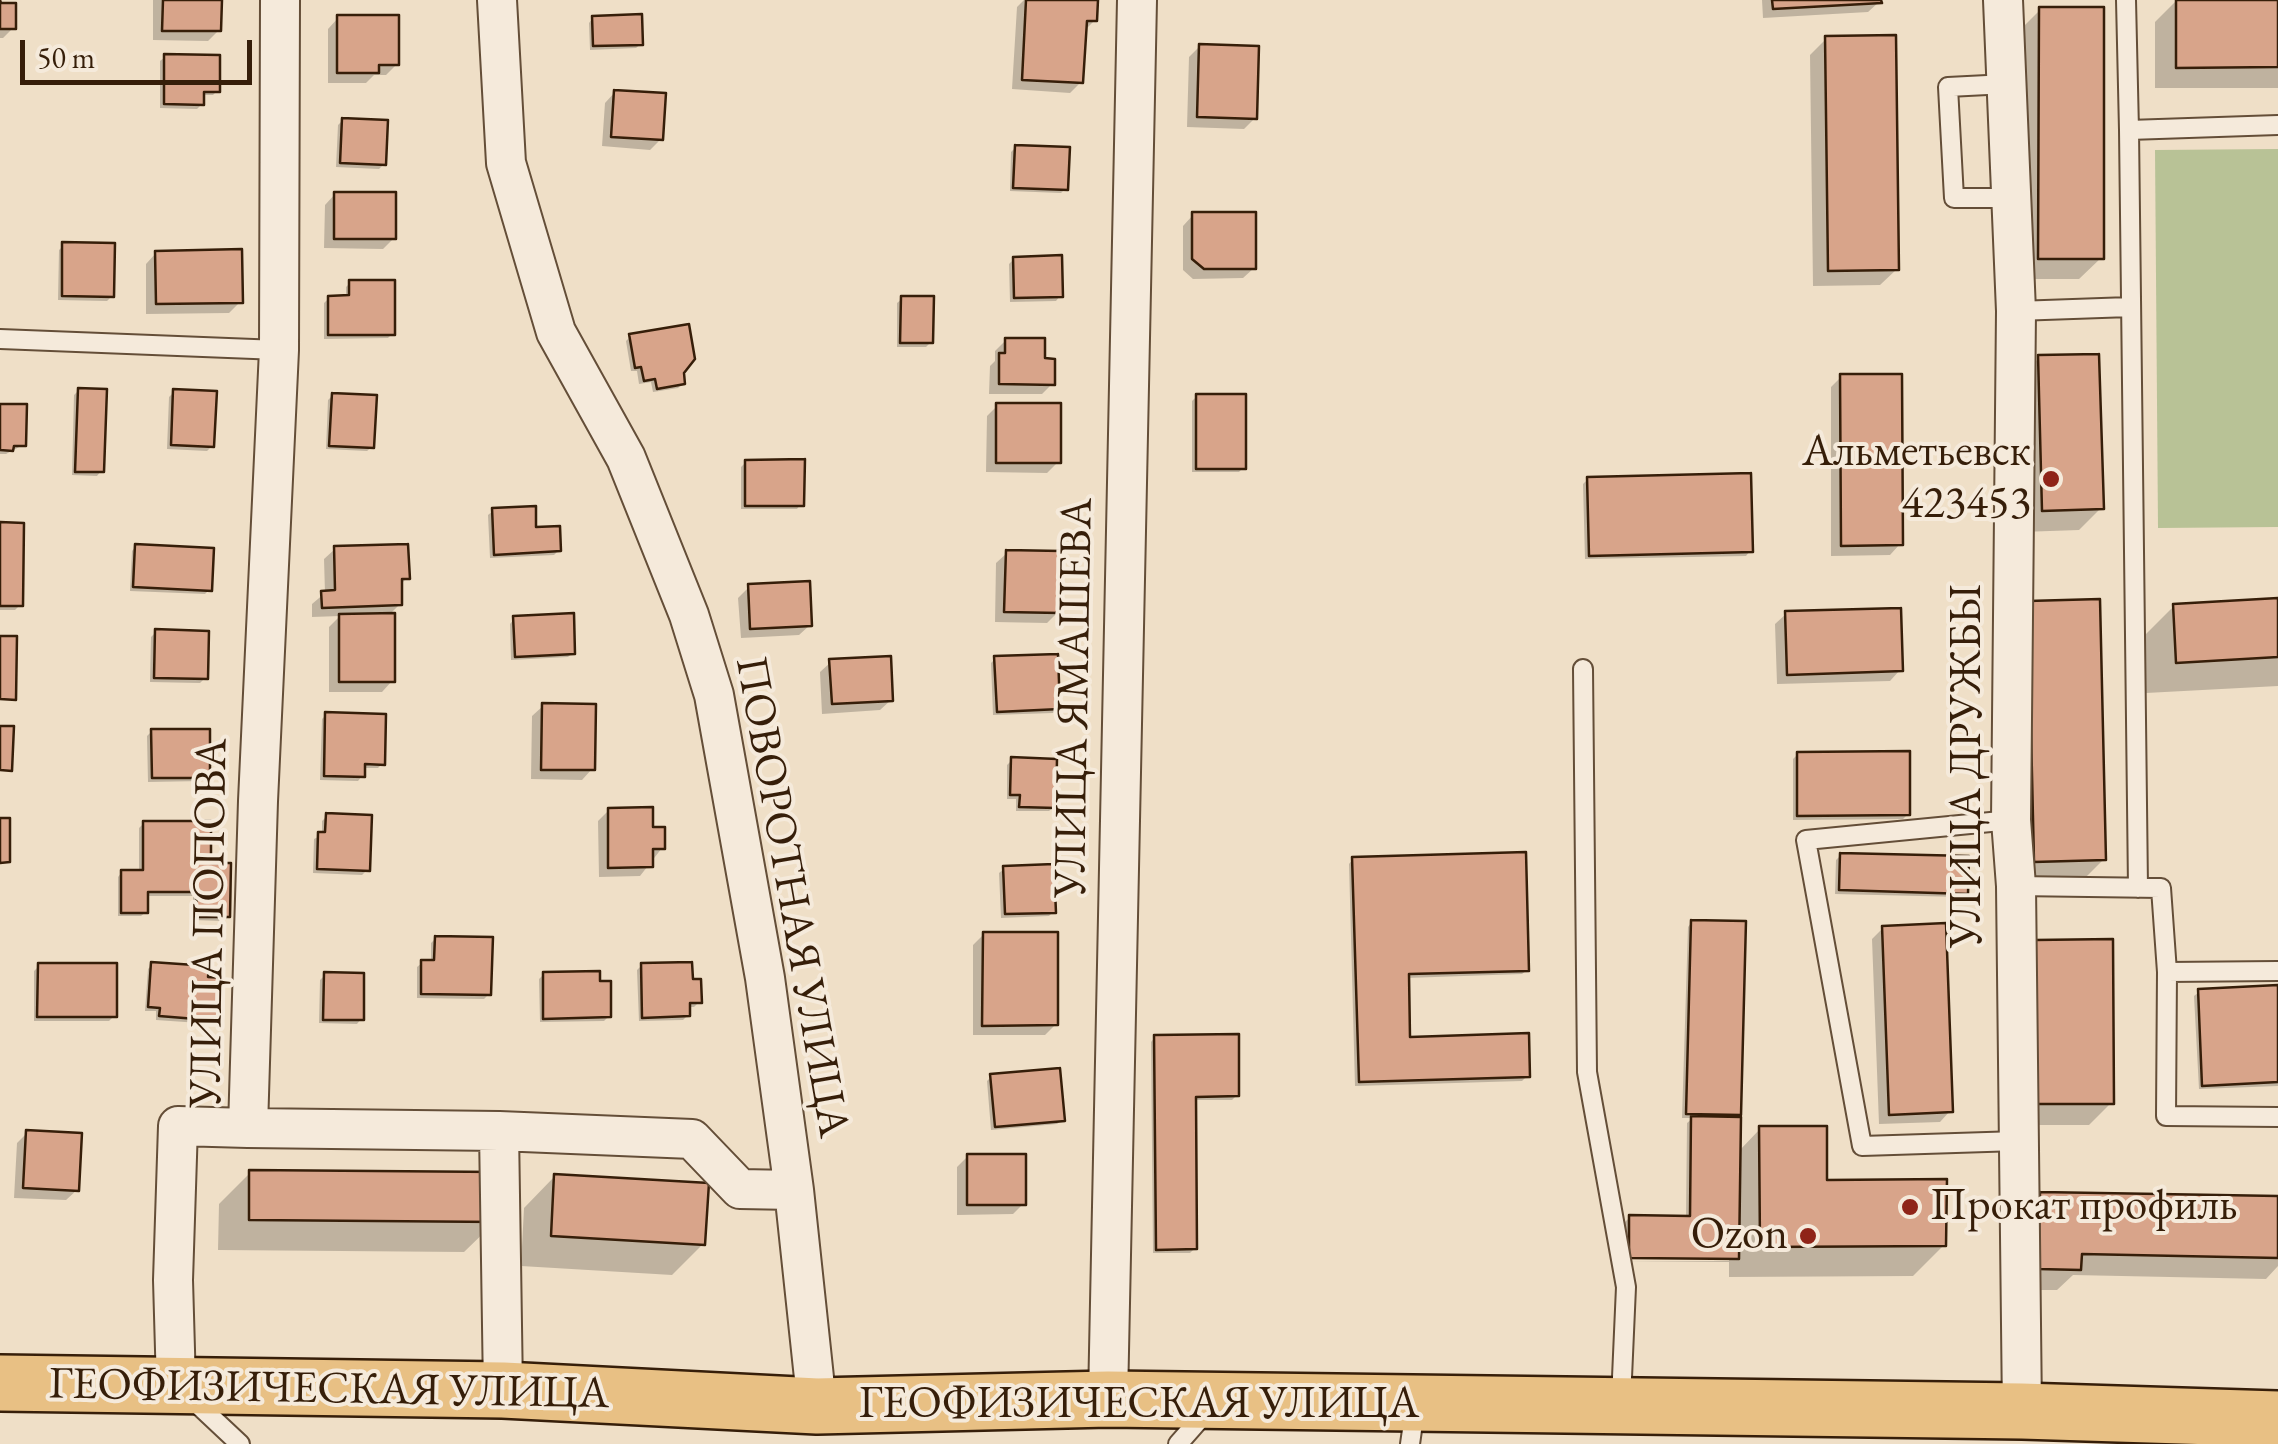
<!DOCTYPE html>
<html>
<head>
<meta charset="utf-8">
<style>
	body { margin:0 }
	#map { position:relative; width:2278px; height:1444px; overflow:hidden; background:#efdfc7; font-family:"EB Garamond",serif }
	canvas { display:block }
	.scale { position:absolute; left:20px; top:40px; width:232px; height:45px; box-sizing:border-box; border:5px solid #361e09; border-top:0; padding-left:12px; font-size:30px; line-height:35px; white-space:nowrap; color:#361e09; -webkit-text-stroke:8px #f5eadb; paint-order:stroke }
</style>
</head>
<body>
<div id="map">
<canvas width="2278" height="1444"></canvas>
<div class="scale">50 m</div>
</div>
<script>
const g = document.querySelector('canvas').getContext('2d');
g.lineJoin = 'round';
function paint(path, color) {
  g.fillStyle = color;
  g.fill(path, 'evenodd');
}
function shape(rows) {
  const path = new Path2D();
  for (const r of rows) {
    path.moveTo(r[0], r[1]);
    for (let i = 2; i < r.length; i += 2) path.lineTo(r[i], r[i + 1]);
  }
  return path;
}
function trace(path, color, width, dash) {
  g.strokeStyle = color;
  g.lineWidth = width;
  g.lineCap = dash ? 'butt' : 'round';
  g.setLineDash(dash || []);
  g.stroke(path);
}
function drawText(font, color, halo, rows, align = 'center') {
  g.font = font + ' "EB Garamond",serif';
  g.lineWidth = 8;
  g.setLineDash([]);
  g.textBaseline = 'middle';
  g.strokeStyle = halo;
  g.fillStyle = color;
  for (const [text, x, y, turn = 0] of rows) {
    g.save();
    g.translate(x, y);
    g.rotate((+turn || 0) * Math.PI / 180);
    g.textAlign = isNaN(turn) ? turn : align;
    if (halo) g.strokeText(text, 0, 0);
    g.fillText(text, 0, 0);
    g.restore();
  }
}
paint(shape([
	[2278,149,2278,527,2158,528,2155,150]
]), '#b8c296');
paint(shape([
	[153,0,219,0,219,30,208,41,153,40],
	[1024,0,1096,0,1095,20,1084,31,1081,82,1070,93,1012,89,1017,7],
	[1762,0,1879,0,1879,2,1868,12,1763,18],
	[2177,0,2278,0,2278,88,2155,88,2155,22],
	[0,6,13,28,3,38,0,38],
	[2040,10,2101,258,2079,279,2018,279,2018,32],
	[338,18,397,64,386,75,374,75,366,83,328,83,328,29],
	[593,18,641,44,636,48,590,50,589,23],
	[1826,39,1897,269,1880,285,1813,286,1810,55],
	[1200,46,1255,118,1244,129,1187,127,1189,57],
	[165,57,217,91,213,95,202,95,202,104,197,109,160,108,160,61],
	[615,92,661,139,650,150,602,146,605,103],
	[343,120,384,164,379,169,336,167,338,125],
	[1016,147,1066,188,1061,193,1010,191,1011,152],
	[335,194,394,238,383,249,324,248,325,205],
	[1193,215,1254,268,1243,278,1193,279,1183,270,1183,226],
	[64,245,112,296,107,301,58,300,59,250],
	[156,253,240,302,229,313,146,314,146,264],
	[1014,259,1060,296,1056,301,1010,302,1009,264],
	[350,283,392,334,388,338,324,339,324,303,329,298,346,298,346,287],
	[902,299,931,342,926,347,897,347,897,303],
	[630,337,681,372,683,383,678,388,653,392,651,382,639,384,637,371,631,371,626,341],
	[1006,340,1043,361,1052,384,1042,394,989,394,990,366,995,361,995,351],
	[2039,358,2101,508,2079,530,2021,532,2017,380],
	[1841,377,1900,544,1890,555,1831,556,1831,387],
	[79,390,101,471,97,476,72,475,74,395],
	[174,392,212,446,207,451,167,449,169,397],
	[333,395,372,447,367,451,326,449,328,400],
	[1197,396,1243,468,1239,472,1192,472,1192,401],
	[0,406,23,445,6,454,0,454],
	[997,406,1058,462,1047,473,986,472,987,416],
	[746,462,801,504,797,509,741,509,741,467],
	[1588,479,1750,551,1746,556,1585,559,1583,484],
	[493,511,534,530,559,550,554,555,490,558,488,515],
	[0,525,20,605,15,610,0,610],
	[136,546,209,590,205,594,130,591,132,551],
	[335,549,407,578,399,586,400,604,388,616,392,681,382,692,329,692,329,627,340,616,312,617,312,604,325,593,324,559],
	[1007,553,1058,612,1047,623,995,622,996,563],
	[749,587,810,625,799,635,741,638,738,598],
	[2278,600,2278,686,2146,693,2142,638,2174,606],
	[1786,614,1900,670,1890,681,1777,684,1775,624],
	[514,619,573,652,568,657,511,660,510,624],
	[2007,625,2104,859,2082,881,2013,882],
	[156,632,205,678,200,683,150,682,151,637],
	[995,659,1058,708,1053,713,993,715,991,663],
	[831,662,891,700,880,710,822,714,820,672],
	[543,706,592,769,582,780,531,779,532,716],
	[326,715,382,764,378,768,362,768,362,776,358,781,320,780,322,719],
	[152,731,208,777,203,781,148,782,147,736],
	[1798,754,1908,814,1903,819,1793,820,1793,759],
	[1012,760,1054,807,1049,811,1016,811,1016,799,1007,799,1007,765],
	[609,810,651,829,662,848,640,876,599,877,598,821],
	[327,816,367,870,362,875,313,873,314,839,322,835,322,821],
	[144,823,208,866,228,916,223,921,193,920,193,896,146,896,146,912,141,916,118,916,118,877,122,872,139,872,139,828],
	[1841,855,1965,893,1961,897,1835,894,1836,860],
	[1353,859,1527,970,1522,974,1406,978,1408,1039,1527,1076,1522,1081,1355,1086,1349,864],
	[1004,869,1053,912,1049,916,1001,918,999,873],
	[1692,922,1743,923,1739,1151,1760,1129,1824,1183,1944,1245,1913,1276,1729,1277,1729,1262,1625,1262,1729,1261,1729,1256,1625,1256,1625,1222,1630,1217,1686,1218,1687,1123,1693,1118,1682,1118,1688,927],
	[1883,928,1950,1111,1940,1122,1879,1124,1872,939],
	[984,934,1056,1024,1045,1035,973,1035,973,945],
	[436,938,489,994,484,999,417,998,417,967,422,963,431,963,431,943],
	[2036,942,2111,1103,2089,1125,2014,1125],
	[152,965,205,979,219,1020,214,1024,156,1020,156,1011,145,1011,148,969],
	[642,965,690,982,699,1002,694,1007,688,1007,688,1015,683,1020,639,1021,637,970],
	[39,966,114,1016,109,1021,34,1021,34,971],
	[544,974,609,1016,604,1021,540,1022,539,979],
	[325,975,361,1019,357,1024,319,1023,320,980],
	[2278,988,2278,1086,2199,1089,2194,996,2199,992],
	[1155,1037,1237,1095,1232,1100,1194,1100,1195,1248,1190,1253,1153,1253,1151,1042],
	[992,1076,1062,1120,1057,1124,991,1130,987,1081],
	[27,1133,77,1190,66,1200,14,1198,17,1143],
	[968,1156,1023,1204,1013,1214,957,1215,957,1167],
	[250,1173,496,1221,464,1252,218,1250,219,1204],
	[555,1176,703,1244,672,1275,521,1266,524,1208],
	[2041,1194,2278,1199,2278,1266,2266,1279,2073,1275,2057,1290,2017,1290,2019,1216]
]), '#0003');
const building = shape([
	[0,0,1,3,16,3,16,29,0,29,0,0],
	[163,0,222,0,221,31,162,31,163,0],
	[1026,0,1098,0,1097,21,1087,21,1083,83,1022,80,1026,0],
	[1772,0,1881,0,1882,3,1773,9,1772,0],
	[2176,0,2278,0,2278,67,2176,68,2176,0],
	[2039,7,2104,7,2104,259,2038,259,2039,7],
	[642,14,643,45,593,46,592,16,642,14],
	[337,15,399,15,399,65,379,65,379,73,337,73,337,15],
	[1896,35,1899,270,1828,271,1825,36,1896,35],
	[1199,44,1259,46,1257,119,1197,117,1199,44],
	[164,54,220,55,220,92,204,92,204,105,164,104,164,54],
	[614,90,666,93,663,140,611,137,614,90],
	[342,118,388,120,386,165,340,163,342,118],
	[1015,145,1070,147,1068,190,1013,188,1015,145],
	[334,192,396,192,396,239,334,239,334,192],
	[1192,212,1256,212,1256,269,1204,269,1192,259,1192,212],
	[62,242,115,243,114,297,62,296,62,242],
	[242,249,243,303,156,304,155,251,242,249],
	[1062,255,1063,297,1014,298,1013,257,1062,255],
	[349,280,395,280,395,335,328,335,328,296,349,295,349,280],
	[901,296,934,296,933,343,900,343,901,296],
	[689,324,695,359,684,373,685,384,657,389,655,379,644,381,641,367,635,368,629,334,689,324],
	[1005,338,1045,338,1045,358,1055,359,1055,385,999,384,999,353,1005,353,1005,338],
	[2099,354,2104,509,2042,511,2038,355,2099,354],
	[1840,374,1902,374,1903,545,1841,546,1840,374],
	[78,388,107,389,104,472,75,472,78,388],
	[173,389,217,391,214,447,171,445,173,389],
	[332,393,377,395,374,448,329,446,332,393],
	[1196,394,1246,394,1246,469,1196,469,1196,394],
	[996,403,1061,403,1061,463,996,463,996,403],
	[0,404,27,404,26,446,14,446,13,451,0,450,0,404],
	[805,459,804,506,745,506,745,460,805,459],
	[1751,473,1753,552,1589,556,1587,477,1751,473],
	[536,506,536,527,560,526,561,551,494,555,492,508,536,506],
	[0,522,24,523,23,606,0,606,0,522],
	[135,544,214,548,212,591,133,587,135,544],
	[408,544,410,579,402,579,402,605,322,608,321,591,335,590,334,546,408,544],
	[1006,550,1061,551,1060,613,1004,612,1006,550],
	[810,581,812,626,750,629,748,584,810,581],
	[2278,598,2278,657,2176,663,2173,604,2278,598],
	[2100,599,2106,860,2034,862,2028,601,2100,599],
	[1901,608,1903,671,1787,675,1785,611,1901,608],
	[395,613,395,682,339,682,339,614,395,613],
	[574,613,575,654,515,657,513,616,574,613],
	[155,629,209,631,208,679,154,678,155,629],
	[0,636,17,636,16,700,0,699,0,636],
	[1058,654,1060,709,997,712,994,656,1058,654],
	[891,656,893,701,832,704,829,659,891,656],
	[542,703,596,704,595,770,541,770,542,703],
	[325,712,386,714,385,765,365,764,365,777,324,776,325,712],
	[0,726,14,726,12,771,0,770,0,726],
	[151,729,210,729,210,778,152,778,151,729],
	[1910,751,1910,815,1797,816,1797,752,1910,751],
	[1011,757,1057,759,1056,808,1019,807,1020,795,1010,795,1011,757],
	[653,807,653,827,665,827,665,849,653,849,653,867,608,868,608,808,653,807],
	[326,813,372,815,370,871,317,869,318,832,325,832,326,813],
	[0,818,10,818,10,862,0,863,0,818],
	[143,821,211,821,211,863,231,863,230,917,196,917,197,892,148,892,148,913,121,913,121,870,143,870,143,821],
	[1526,852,1529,971,1409,974,1410,1037,1529,1033,1530,1077,1359,1082,1352,857,1526,852],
	[1840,853,1969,856,1968,894,1839,890,1840,853],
	[1054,864,1056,913,1005,914,1003,866,1054,864],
	[1691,920,1746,921,1741,1115,1686,1114,1691,920],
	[1946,923,1953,1112,1889,1115,1882,926,1946,923],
	[983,932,1058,932,1058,1025,982,1026,983,932],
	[435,936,493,937,491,995,421,994,421,960,434,960,435,936],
	[2113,939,2114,1104,2035,1104,2035,940,2113,939],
	[151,962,209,966,208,977,224,978,221,1021,159,1016,160,1008,148,1007,151,962],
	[692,962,693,979,701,979,702,1003,690,1003,690,1016,642,1018,641,963,692,962],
	[38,963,117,963,117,1017,37,1017,38,963],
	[600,971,600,981,611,981,611,1017,543,1019,543,972,600,971],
	[324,972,364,973,364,1020,323,1020,324,972],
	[2278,985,2278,1082,2202,1086,2198,989,2278,985],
	[1239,1034,1239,1096,1196,1097,1197,1249,1156,1250,1154,1035,1239,1034],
	[1060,1068,1065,1121,995,1127,990,1074,1060,1068],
	[1691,1116,1741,1117,1739,1259,1629,1258,1629,1215,1690,1216,1691,1116],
	[1759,1126,1827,1126,1827,1180,1947,1179,1946,1246,1760,1247,1759,1126],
	[26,1130,82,1133,79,1191,23,1188,26,1130],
	[967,1154,1026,1154,1026,1205,967,1205,967,1154],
	[249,1170,499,1172,498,1222,249,1220,249,1170],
	[554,1174,709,1183,705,1245,551,1236,554,1174],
	[2040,1192,2278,1196,2278,1258,2082,1254,2081,1270,2038,1269,2040,1192]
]);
paint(building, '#d8a48a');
trace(building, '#361e09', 2.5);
const lane = shape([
	[2126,0,2129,130],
	[2007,84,1948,87,1954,198,2011,198],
	[2016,311,2130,307],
	[0,339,279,350],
	[1583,669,1587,1072,1626,1287,1621,1400],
	[2011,820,1806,840,1862,1146,2018,1141],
	[2016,886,2161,888,2167,972,2166,1116,2278,1117],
	[2138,888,2129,130,2278,125],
	[2167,972,2278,971],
	[192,1399,240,1444],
	[1178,1444,1207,1411],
	[1410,1444,1415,1409]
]);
const street = shape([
	[280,0,279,350,258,801,248,1128,499,1131,692,1139,740,1189,794,1190,817,1406],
	[497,0,506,163,556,332,626,458,689,615,714,695,765,978,794,1190],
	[2003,0,2016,311,2011,820,2016,886,2022,1411],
	[499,1131,503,1390],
	[176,1385,173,1280,178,1126,248,1128],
	[1108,1399,1137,0]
]);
const primary = shape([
	[0,1383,503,1390,817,1406,1108,1399,2022,1411,2278,1419]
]);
trace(lane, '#644e38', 22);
trace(street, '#644e38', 42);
trace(primary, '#361e09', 60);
trace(lane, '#f5eadb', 18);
trace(street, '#f5eadb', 38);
trace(primary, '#e8c084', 55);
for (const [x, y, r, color] of [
	[2051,479,10,"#8f2418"],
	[1910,1207,10,"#8f2418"],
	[1808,1236,10,"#8f2418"]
]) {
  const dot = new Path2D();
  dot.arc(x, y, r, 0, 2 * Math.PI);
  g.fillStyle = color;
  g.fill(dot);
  trace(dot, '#f5eadb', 4);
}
drawText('45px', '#361e09', '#f5eadb', [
	["Альметьевск",2031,453],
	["423453",2031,505],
	["Прокат профиль",1930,1207,"left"],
	["Ozon",1788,1236]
], 'right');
drawText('45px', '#361e09', '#f5eadb', [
	["УЛИЦА ЯМАШЕВА",1075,698,-89],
	["УЛИЦА ДРУЖБЫ",1968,766,-90],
	["ПОВОРОТНАЯ УЛИЦА",791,897,80],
	["УЛИЦА ПОПОВА",210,923,-89],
	["ГЕОФИЗИЧЕСКАЯ УЛИЦА",329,1390,1],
	["ГЕОФИЗИЧЕСКАЯ УЛИЦА",1139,1405]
]);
</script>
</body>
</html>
